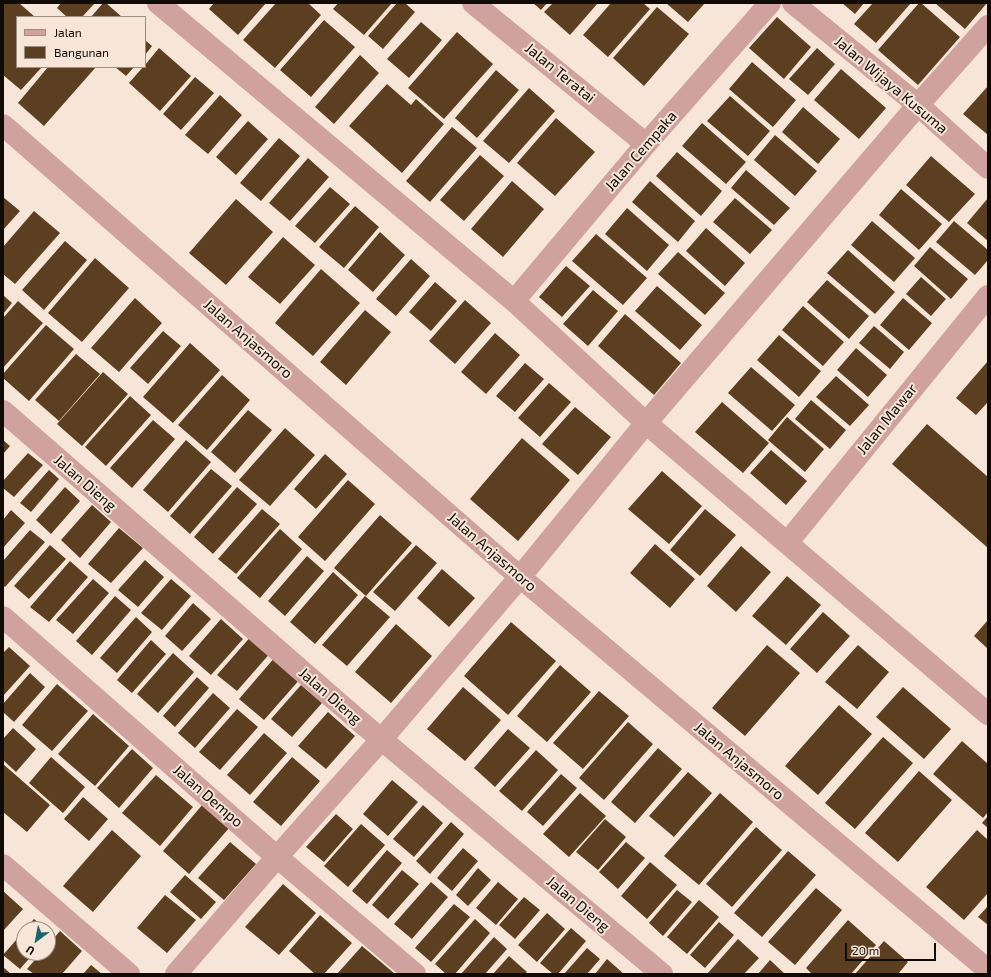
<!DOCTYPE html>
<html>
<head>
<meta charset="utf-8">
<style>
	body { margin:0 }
	#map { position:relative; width:991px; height:977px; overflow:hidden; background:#f7e6d7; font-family:"Exo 2",sans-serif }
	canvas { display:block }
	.frame { position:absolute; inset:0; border:4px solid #100b06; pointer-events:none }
	.legend { position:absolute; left:16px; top:16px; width:130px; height:52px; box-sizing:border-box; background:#f7e6d7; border:1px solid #9b8e83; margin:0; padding:5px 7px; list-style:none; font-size:12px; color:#100b06 }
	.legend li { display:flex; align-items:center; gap:8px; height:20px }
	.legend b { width:20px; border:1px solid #9b8e83 }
	.north { position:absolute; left:16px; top:921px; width:40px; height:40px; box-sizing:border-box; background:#f7e6d7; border:1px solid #9b8e83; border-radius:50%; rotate:212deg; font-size:11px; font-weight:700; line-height:16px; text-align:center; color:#100b06 }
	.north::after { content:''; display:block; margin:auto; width:14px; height:18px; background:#19656f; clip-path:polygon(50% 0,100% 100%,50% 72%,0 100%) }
	.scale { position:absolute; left:845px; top:943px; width:91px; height:18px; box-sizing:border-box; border:2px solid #100b06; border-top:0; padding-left:5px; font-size:12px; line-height:14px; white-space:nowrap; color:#100b06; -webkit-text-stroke:3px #f7e6d7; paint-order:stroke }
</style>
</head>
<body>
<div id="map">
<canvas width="991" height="977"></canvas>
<div class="frame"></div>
<ul class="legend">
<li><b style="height:5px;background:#cfa29d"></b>Jalan</li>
<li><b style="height:11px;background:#5c3f21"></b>Bangunan</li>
</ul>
<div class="north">U</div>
<div class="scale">20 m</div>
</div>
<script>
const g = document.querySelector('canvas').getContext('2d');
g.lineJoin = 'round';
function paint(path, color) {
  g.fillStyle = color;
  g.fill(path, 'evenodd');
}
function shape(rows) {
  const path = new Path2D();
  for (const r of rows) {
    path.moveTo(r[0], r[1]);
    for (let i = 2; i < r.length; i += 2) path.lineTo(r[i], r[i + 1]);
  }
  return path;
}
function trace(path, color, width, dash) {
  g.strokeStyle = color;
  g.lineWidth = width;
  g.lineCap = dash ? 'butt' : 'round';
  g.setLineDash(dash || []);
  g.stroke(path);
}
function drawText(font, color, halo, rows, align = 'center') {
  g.font = font + ' "Exo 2",sans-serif';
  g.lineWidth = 4;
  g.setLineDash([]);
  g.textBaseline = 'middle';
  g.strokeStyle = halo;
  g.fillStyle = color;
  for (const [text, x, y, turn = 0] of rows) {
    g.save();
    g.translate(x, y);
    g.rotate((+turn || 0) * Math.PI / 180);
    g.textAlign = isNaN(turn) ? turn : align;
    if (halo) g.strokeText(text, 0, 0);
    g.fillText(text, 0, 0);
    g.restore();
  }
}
paint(shape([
	[3,3,19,3,35,17,17,17,17,67,42,67,21,90,3,75],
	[61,3,95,3,82,17,67,17,57,8],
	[103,3,106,3,122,17,91,17],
	[214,3,266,3,238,35,209,9],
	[276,3,308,3,321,15,275,68,243,40],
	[338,3,392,3,364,35,333,9],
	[397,3,405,3,415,12,383,49,368,36],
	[533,3,547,3,541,10],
	[553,3,598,3,570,35,544,12],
	[611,3,643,3,650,9,608,57,583,35],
	[666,3,705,3,688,22],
	[842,3,864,3,855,14],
	[873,3,911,3,876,43,854,24],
	[919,3,921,3,960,37,918,85,878,50],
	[935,3,987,3,965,29],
	[657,7,689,34,644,86,613,58],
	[777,17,811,47,784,79,749,48],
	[324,20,355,47,311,97,280,70],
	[421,22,442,40,409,78,387,59],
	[457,32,493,64,444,119,408,88],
	[145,40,152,46,145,55],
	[159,48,191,76,160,111,129,83,143,67,145,67,145,65],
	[817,48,835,64,808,95,789,79],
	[360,55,379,73,334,124,315,107],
	[752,62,796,100,773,127,729,89],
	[48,67,96,67,44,126,18,103],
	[115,67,134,67,126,76],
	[841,69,886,108,859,139,814,100],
	[496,70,519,90,477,138,455,118],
	[195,77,214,93,181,130,163,114],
	[387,84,411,105,416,99,444,124,402,173,349,126],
	[988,86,988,135,963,114],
	[529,88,555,111,509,163,483,141],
	[220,95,242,115,208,154,185,135],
	[730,96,770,131,748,156,707,121],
	[803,107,840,139,818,164,782,132],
	[556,118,595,152,555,196,517,163],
	[248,121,268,139,236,175,216,157],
	[702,123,746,162,726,184,682,146],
	[452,127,477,148,430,202,406,181],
	[775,135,817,171,795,196,754,160],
	[279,138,300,156,261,201,240,183],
	[677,152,722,191,701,216,656,176],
	[480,155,504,176,464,221,440,200],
	[931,156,975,194,949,222,906,185],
	[308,158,329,177,290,221,269,203],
	[746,170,790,208,774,225,731,188],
	[512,181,544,209,503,257,471,229],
	[650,181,695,221,678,242,632,202],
	[330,187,350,204,315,243,295,226],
	[901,189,942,224,919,250,879,215],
	[3,197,20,211,3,230],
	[735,198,772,230,750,254,713,222],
	[988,198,988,241,967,223],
	[236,199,273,232,226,285,189,253],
	[355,206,379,227,344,268,319,247],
	[627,208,669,245,647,271,605,234],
	[34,211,60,233,15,284,3,274,3,247],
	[872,221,915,258,894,282,851,245],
	[954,221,988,250,988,260,975,275,936,242],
	[706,228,745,263,725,286,686,251],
	[380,232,405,255,373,292,348,270],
	[596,234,647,278,623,305,572,261],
	[283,237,315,265,280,304,248,277],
	[65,241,87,260,44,310,22,290],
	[930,247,968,279,951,299,914,266],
	[848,250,895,292,875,314,827,273],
	[678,252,725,293,705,315,658,274],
	[95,258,129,288,82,342,48,313],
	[411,259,430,276,396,316,376,299],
	[566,266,590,286,562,317,539,297],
	[321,269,360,303,313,356,275,323],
	[921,277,946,299,931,316,906,294],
	[827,280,869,316,849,339,807,302],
	[435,282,457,301,431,331,409,312],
	[657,286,702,325,680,350,635,311],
	[593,290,618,311,588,346,563,324],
	[3,295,12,303,3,314],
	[135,298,162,323,119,372,91,348],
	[903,298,932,323,909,350,880,325],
	[465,300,491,323,455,364,429,341],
	[18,301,43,323,3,368,3,318],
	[803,306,844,342,823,366,782,330],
	[365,310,391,332,346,385,320,362],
	[625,314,681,363,654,395,598,346],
	[46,325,74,349,29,401,3,378,3,374],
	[874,326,904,352,890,369,859,343],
	[163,331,181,346,148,384,130,368],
	[495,333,520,355,486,394,461,372],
	[779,335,821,371,799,397,757,360],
	[190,343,220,370,173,423,143,397],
	[856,348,887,375,868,397,837,370],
	[76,354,100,374,59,421,35,400],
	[988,361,988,402,976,415,956,398],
	[525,363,544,379,515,412,496,396],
	[751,367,795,405,772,431,728,393],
	[103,372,128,394,82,446,57,424],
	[222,375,250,400,207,450,178,425],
	[836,376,869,405,850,426,816,397],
	[549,383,571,402,540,437,518,418],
	[130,396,151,415,106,466,85,447],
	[811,400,846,430,830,449,795,419],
	[722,402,769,443,743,473,695,432],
	[575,407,611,437,578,475,542,444],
	[248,410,272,430,235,473,211,452],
	[787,417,824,449,805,472,768,440],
	[153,420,175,439,132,488,110,468],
	[927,424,988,477,988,548,892,464],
	[285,428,315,455,270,506,239,480],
	[522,438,570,480,518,541,470,499],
	[3,440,10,446,3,454],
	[186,440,211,462,168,512,143,490],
	[771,450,807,481,786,505,750,473],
	[28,453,43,465,14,497,3,488,3,481],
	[325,454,347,474,316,509,294,489],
	[211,469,232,486,190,534,170,516],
	[49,470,59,479,31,512,20,503],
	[662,471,702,506,669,544,628,509],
	[348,480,375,504,325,561,298,537],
	[65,487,80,501,51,534,36,520],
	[237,487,257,504,213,554,194,537],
	[92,505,111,522,80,558,61,540],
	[262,509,280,524,236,574,218,559],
	[705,509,736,535,700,576,670,550],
	[11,510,25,523,3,548,3,520],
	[380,515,412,543,366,596,334,568],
	[119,528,143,548,111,583,88,564],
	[280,529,302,549,260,598,237,578],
	[30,530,45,542,5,587,3,585,3,561],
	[655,544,695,579,670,608,630,573],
	[50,545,66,559,29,599,14,586],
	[416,545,437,563,395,611,373,592],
	[741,546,771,572,736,612,707,586],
	[307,556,324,571,285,616,268,601],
	[145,560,164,577,138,607,118,590],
	[70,561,88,577,49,622,30,607],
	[442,569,475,598,449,627,417,598],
	[333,572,358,595,315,644,290,622],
	[787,576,821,605,786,645,752,616],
	[93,579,109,593,73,634,56,620],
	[171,579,191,596,162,630,141,613],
	[115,596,131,610,92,655,76,641],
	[365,596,390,617,347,666,322,645],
	[193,603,211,619,182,651,165,636],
	[823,612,850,636,817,673,790,649],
	[136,617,152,632,117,673,100,658],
	[221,619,243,639,211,675,189,656],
	[988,620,988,649,974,636],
	[511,622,556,661,508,715,464,676],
	[396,624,432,656,391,703,355,672],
	[253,634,272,651,237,691,217,675],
	[151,640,166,654,132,693,117,680],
	[767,645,800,673,745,736,712,708],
	[858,645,889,672,857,709,825,682],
	[9,647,30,666,3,696,3,653],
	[173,653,194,672,158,713,137,694],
	[276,656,301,678,264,720,239,699],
	[560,665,591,692,547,742,517,716],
	[30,673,45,687,14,722,3,712,3,704],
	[197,677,209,688,175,727,163,716],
	[57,684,88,711,52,751,22,725],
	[301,685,322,703,292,737,271,719],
	[463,687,501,720,465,761,427,729],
	[903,687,951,729,924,759,876,717],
	[599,691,629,716,583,769,553,743],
	[213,693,230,708,195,748,178,733],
	[839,705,872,734,818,795,785,766],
	[237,709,258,727,220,770,199,752],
	[328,712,355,736,326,769,298,746],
	[93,714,129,746,95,786,58,754],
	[628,722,653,744,604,800,579,778],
	[13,728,36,749,16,772,3,760,3,739],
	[508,729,530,748,495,787,474,768],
	[264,733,287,753,250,795,227,775],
	[883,737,913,763,855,829,825,803],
	[962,741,988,764,988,812,983,818,933,774],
	[658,748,682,769,635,823,611,802],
	[132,749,153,768,119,808,97,788],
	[536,750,558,770,522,811,499,791],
	[51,757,85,787,63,813,29,783],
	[292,757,320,781,281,826,253,802],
	[3,764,50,805,27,832,3,812],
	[919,771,952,800,898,862,865,833],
	[688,772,712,793,674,837,649,816],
	[561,774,577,788,543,826,527,812],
	[156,775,193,807,160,846,122,813],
	[392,780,418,802,388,836,363,814],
	[580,793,606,816,569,857,543,834],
	[720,793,753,822,699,885,664,856],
	[83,797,108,819,89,841,64,819],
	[203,804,230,827,189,874,163,851],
	[423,805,443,823,414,857,393,839],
	[336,814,353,829,324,862,306,847],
	[988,816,988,828,982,823],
	[605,819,626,837,598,870,576,852],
	[451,822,464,834,430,874,416,861],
	[361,824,385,845,348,887,324,866],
	[756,827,782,850,732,907,706,884],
	[112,830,141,856,93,912,63,886],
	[977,830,988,840,988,893,964,920,926,887],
	[230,842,256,864,224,900,198,878],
	[626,842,645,858,618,889,599,872],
	[463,848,478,861,452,891,437,878],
	[387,850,402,863,367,904,352,891],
	[788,851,816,875,762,937,734,913],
	[650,862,677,885,647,919,621,896],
	[478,868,491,880,468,906,456,895],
	[402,870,419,884,388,919,372,905],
	[185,875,216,902,201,919,170,892],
	[431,882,448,897,412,939,394,924],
	[498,882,518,899,496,925,476,908],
	[283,884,316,913,279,955,245,927],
	[816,888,842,910,795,965,768,942],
	[677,890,692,902,663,936,649,923],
	[3,891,23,909,3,931],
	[165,895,196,920,167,953,137,928],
	[524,897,540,910,515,939,499,925],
	[699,900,719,917,687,954,667,937],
	[454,904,470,917,431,962,415,948],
	[988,906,988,925,978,917],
	[547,913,565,929,537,962,518,945],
	[320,915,352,943,324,974,315,974,289,951],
	[34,919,46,929,25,929],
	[475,919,490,933,455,974,446,974,435,964],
	[848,920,876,945,851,974,812,974,806,968],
	[719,922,734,935,705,968,690,955],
	[571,928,586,941,558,974,553,974,540,963],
	[24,931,24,953,34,953,20,969,3,955],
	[60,931,82,951,62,974,34,974,27,969,41,953,48,953,48,945],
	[494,937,507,949,485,974,461,974],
	[738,939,759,958,744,974,707,974],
	[884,941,908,962,898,974,855,974],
	[362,946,395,974,337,974],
	[587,948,600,959,587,974,564,974],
	[509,956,527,972,525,974,493,974],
	[607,959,624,974,595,974],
	[770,960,785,974,758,974],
	[91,965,102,974,83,974],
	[3,967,11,974,3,974]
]), '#5c3f21');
trace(shape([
	[158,3,514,301,646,423,988,714],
	[473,3,646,144],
	[793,3,918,105,988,168],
	[3,125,520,577,988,970],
	[514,301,646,144,770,3],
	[3,411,357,719,662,974],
	[787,543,988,296],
	[3,617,277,857,415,974],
	[3,865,129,974],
	[176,974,277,857,381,740,520,577,646,423,918,105,988,26]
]), '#cfa29d', 22);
drawText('15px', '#100b06', '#f7e6d7', [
	["Jalan Teratai",560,73,39],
	["Jalan Wijaya Kusuma",891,85,40],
	["Jalan Cempaka",641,151,-49],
	["Jalan Anjasmoro",248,339,41],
	["Jalan Mawar",887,419,-51],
	["Jalan Dieng",85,483,41],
	["Jalan Anjasmoro",492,552,41],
	["Jalan Dieng",330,696,41],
	["Jalan Anjasmoro",739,761,40],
	["Jalan Dempo",208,796,41],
	["Jalan Dieng",578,904,40]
]);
</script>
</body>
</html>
